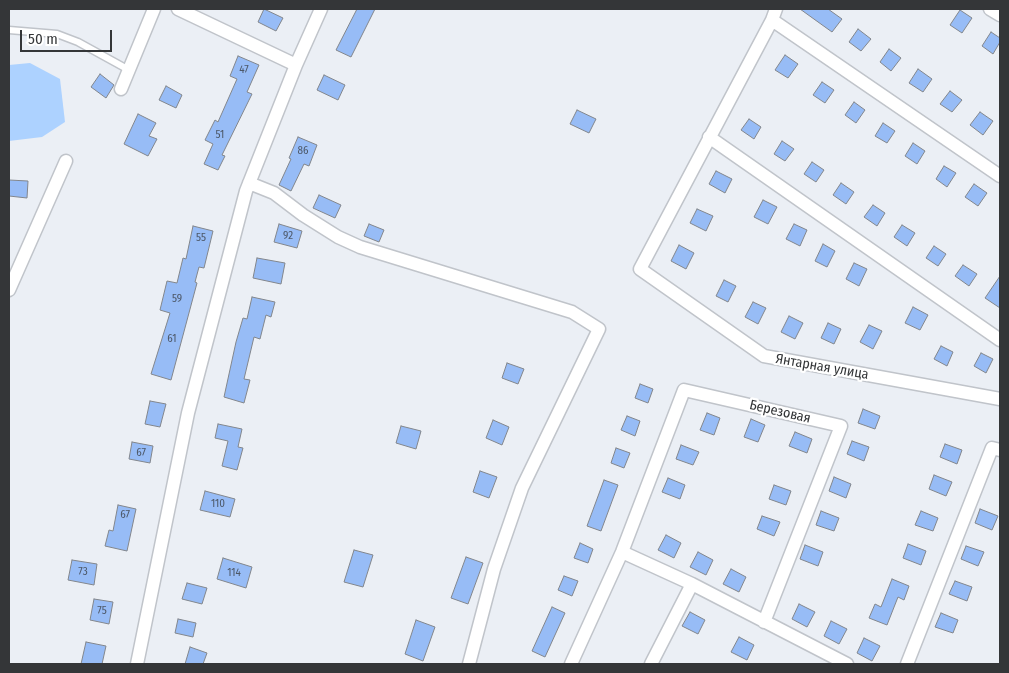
<!DOCTYPE html>
<html>
<head>
<meta charset="utf-8">
<style>
	body { margin:0 }
	#map { position:relative; width:1009px; height:673px; overflow:hidden; background:#ebeff5; font-family:"Fira Sans Condensed",sans-serif }
	canvas { display:block }
	.frame { position:absolute; inset:0; border:10px solid #343638; pointer-events:none }
	.scale { position:absolute; left:20px; top:30px; width:92px; height:22px; box-sizing:border-box; border:2px solid #343638; border-top:0; padding-left:6px; font-size:15px; line-height:18px; white-space:nowrap; color:#343638; -webkit-text-stroke:4px #fff; paint-order:stroke }
</style>
</head>
<body>
<div id="map">
<canvas width="1009" height="673"></canvas>
<div class="frame"></div>
<div class="scale">50 m</div>
</div>
<script>
const g = document.querySelector('canvas').getContext('2d');
g.lineJoin = 'round';
function paint(path, color) {
  g.fillStyle = color;
  g.fill(path, 'evenodd');
}
function shape(rows) {
  const path = new Path2D();
  for (const r of rows) {
    path.moveTo(r[0], r[1]);
    for (let i = 2; i < r.length; i += 2) path.lineTo(r[i], r[i + 1]);
  }
  return path;
}
function trace(path, color, width, dash) {
  g.strokeStyle = color;
  g.lineWidth = width;
  g.lineCap = dash ? 'butt' : 'round';
  g.setLineDash(dash || []);
  g.stroke(path);
}
function drawText(font, color, halo, rows, align = 'center') {
  g.font = font + ' "Fira Sans Condensed",sans-serif';
  g.lineWidth = 4.5;
  g.setLineDash([]);
  g.textBaseline = 'middle';
  g.strokeStyle = halo;
  g.fillStyle = color;
  for (const [text, x, y, turn = 0] of rows) {
    g.save();
    g.translate(x, y);
    g.rotate((+turn || 0) * Math.PI / 180);
    g.textAlign = isNaN(turn) ? turn : align;
    if (halo) g.strokeText(text, 0, 0);
    g.fillText(text, 0, 0);
    g.restore();
  }
}
paint(shape([
	[30,63,60,79,65,122,42,137,9,141,9,65]
]), '#add2ff');
const building = shape([
	[264,9,283,18,276,31,258,22,264,9],
	[357,9,375,9,351,57,336,50,357,9],
	[800,9,828,9,842,19,832,32,800,9],
	[960,10,972,18,962,33,950,25,960,10],
	[858,29,871,39,861,51,849,42,858,29],
	[991,32,1000,38,1000,42,993,54,982,46,991,32],
	[889,49,901,58,891,71,880,62,889,49],
	[785,55,798,64,788,78,775,70,785,55],
	[238,56,259,65,247,92,252,94,222,155,225,156,218,170,204,164,213,144,205,140,215,120,218,122,237,79,230,76,238,56],
	[918,69,932,79,923,92,909,83,918,69],
	[100,74,114,85,106,98,91,87,100,74],
	[324,75,345,85,338,100,317,90,324,75],
	[822,82,834,90,825,103,813,95,822,82],
	[166,86,182,95,176,108,159,100,166,86],
	[950,91,962,100,952,112,940,104,950,91],
	[854,102,865,110,856,123,845,115,854,102],
	[577,110,596,119,589,133,570,124,577,110],
	[980,112,993,121,983,135,970,125,980,112],
	[138,114,156,123,149,136,157,139,148,156,124,144,138,114],
	[749,119,761,127,754,139,741,130,749,119],
	[883,123,895,131,887,143,875,136,883,123],
	[298,137,317,145,309,166,304,164,291,191,279,185,291,159,289,158,298,137],
	[782,141,794,149,785,161,774,154,782,141],
	[913,143,925,151,917,164,905,156,913,143],
	[812,162,824,170,816,182,804,174,812,162],
	[944,166,956,173,947,187,936,179,944,166],
	[716,171,732,179,725,193,709,184,716,171],
	[9,180,28,181,27,198,9,196,9,180],
	[841,183,854,192,846,204,833,195,841,183],
	[974,184,987,193,978,206,965,197,974,184],
	[319,195,341,205,335,218,313,208,319,195],
	[763,200,777,207,768,224,754,217,763,200],
	[873,205,885,213,877,226,864,217,873,205],
	[697,209,713,216,706,231,690,223,697,209],
	[279,224,302,231,297,248,274,242,279,224],
	[369,224,384,230,379,242,364,236,369,224],
	[794,224,807,230,800,246,786,239,794,224],
	[902,225,915,233,907,246,894,237,902,225],
	[193,226,213,231,204,268,199,267,195,282,197,283,171,380,151,374,170,313,160,310,167,281,177,283,183,258,186,259,193,226],
	[823,244,835,251,827,267,815,261,823,244],
	[679,245,694,253,686,269,671,261,679,245],
	[934,246,946,254,938,266,926,258,934,246],
	[257,258,285,263,281,284,253,278,257,258],
	[854,263,867,269,859,286,846,279,854,263],
	[963,265,977,274,969,286,955,276,963,265],
	[1000,276,1000,308,985,298,1000,276],
	[724,280,736,286,728,302,716,296,724,280],
	[252,297,275,302,271,317,266,315,260,339,254,337,244,379,250,380,244,403,224,397,236,342,243,318,247,319,252,297],
	[753,302,766,308,758,324,745,317,753,302],
	[913,307,928,315,920,330,905,323,913,307],
	[789,316,803,323,795,339,781,332,789,316],
	[828,323,841,329,834,344,821,338,828,323],
	[869,325,882,331,873,349,860,342,869,325],
	[941,346,953,352,947,366,934,359,941,346],
	[981,353,993,359,986,373,974,366,981,353],
	[507,363,524,369,518,384,502,378,507,363],
	[640,384,653,389,648,403,635,398,640,384],
	[150,401,166,404,160,427,145,424,150,401],
	[863,409,880,416,875,429,858,423,863,409],
	[707,413,720,418,714,435,700,430,707,413],
	[627,416,640,421,635,436,621,430,627,416],
	[751,419,765,425,758,442,744,437,751,419],
	[493,420,509,427,502,445,486,438,493,420],
	[218,424,242,429,238,447,243,448,237,470,222,466,228,441,215,438,218,424],
	[401,426,421,431,416,449,396,443,401,426],
	[795,432,812,439,807,453,789,446,795,432],
	[852,441,869,447,864,461,847,454,852,441],
	[132,442,153,446,150,463,129,459,132,442],
	[945,444,962,450,957,464,940,457,945,444],
	[681,445,699,452,693,465,676,459,681,445],
	[616,448,630,453,624,468,611,463,616,448],
	[480,471,497,477,489,498,473,492,480,471],
	[934,475,952,482,946,496,929,489,934,475],
	[834,477,851,484,846,498,829,491,834,477],
	[668,478,685,485,680,499,662,492,668,478],
	[604,480,618,485,601,531,587,526,604,480],
	[774,485,791,491,786,505,769,499,774,485],
	[205,491,235,499,230,517,200,510,205,491],
	[118,505,136,509,127,551,105,546,109,530,113,531,118,505],
	[980,509,998,516,992,530,975,523,980,509],
	[821,511,839,518,834,531,816,525,821,511],
	[921,511,938,518,933,531,915,525,921,511],
	[762,516,780,522,774,536,757,529,762,516],
	[666,535,681,543,674,558,658,550,666,535],
	[580,543,593,549,588,563,574,558,580,543],
	[908,544,926,551,921,565,903,558,908,544],
	[805,545,823,552,818,566,800,559,805,545],
	[966,546,984,552,978,566,961,559,966,546],
	[354,550,373,555,363,587,344,582,354,550],
	[698,552,713,560,706,575,690,567,698,552],
	[466,557,483,563,468,604,451,598,466,557],
	[223,558,252,567,246,588,217,579,223,558],
	[72,560,97,564,94,585,68,580,72,560],
	[731,569,746,577,739,592,723,584,731,569],
	[564,576,578,581,572,596,558,590,564,576],
	[892,579,909,586,904,600,898,597,887,625,869,618,875,604,881,607,892,579],
	[955,581,972,587,967,601,949,594,955,581],
	[187,583,207,588,202,604,182,599,187,583],
	[94,599,113,602,109,624,90,620,94,599],
	[799,604,815,612,807,627,792,619,799,604],
	[552,607,565,613,545,657,532,651,552,607],
	[690,612,705,620,698,634,682,626,690,612],
	[941,613,958,620,953,633,935,627,941,613],
	[178,619,196,623,193,637,175,633,178,619],
	[416,620,435,627,423,661,405,654,416,620],
	[831,621,847,629,839,644,824,636,831,621],
	[739,637,754,645,747,660,731,652,739,637],
	[864,638,880,646,872,661,857,653,864,638],
	[86,642,106,646,102,664,81,664,86,642],
	[190,647,207,653,203,664,185,664,190,647]
]);
paint(building, '#97bcf6');
trace(building, '#82868c', 1);
const lane = shape([
	[9,30,57,34,78,42,129,70]
]);
const street = shape([
	[178,9,296,65],
	[776,9,772,20,640,269,764,356,1000,399],
	[990,9,1000,15],
	[772,20,1000,176],
	[121,89,154,9],
	[709,137,1000,340],
	[249,183,274,193,303,215,338,237,360,247,572,312,599,329,522,488,494,569,469,664],
	[9,290,66,161],
	[622,552,692,584,847,664],
	[137,664,188,413,246,191,296,65,321,9],
	[571,664,622,552,684,390,841,426,764,622],
	[651,664,692,584],
	[907,664,992,448,1000,450]
]);
trace(lane, '#c0c4ca', 9);
trace(street, '#c0c4ca', 15);
trace(lane, '#fff', 6);
trace(street, '#fff', 12);
drawText('11px', '#4d5868', null, [
	["47",244,70],
	["51",220,135],
	["86",303,151],
	["92",288,236],
	["55",201,238],
	["59",177,299],
	["61",172,339],
	["67",141,453],
	["110",218,504],
	["67",125,515],
	["73",83,572],
	["114",234,573],
	["75",102,611]
]);
drawText('14px', '#343638', '#fff', [
	["Янтарная улица",822,367,10],
	["Березовая",780,412,13]
]);
</script>
</body>
</html>
